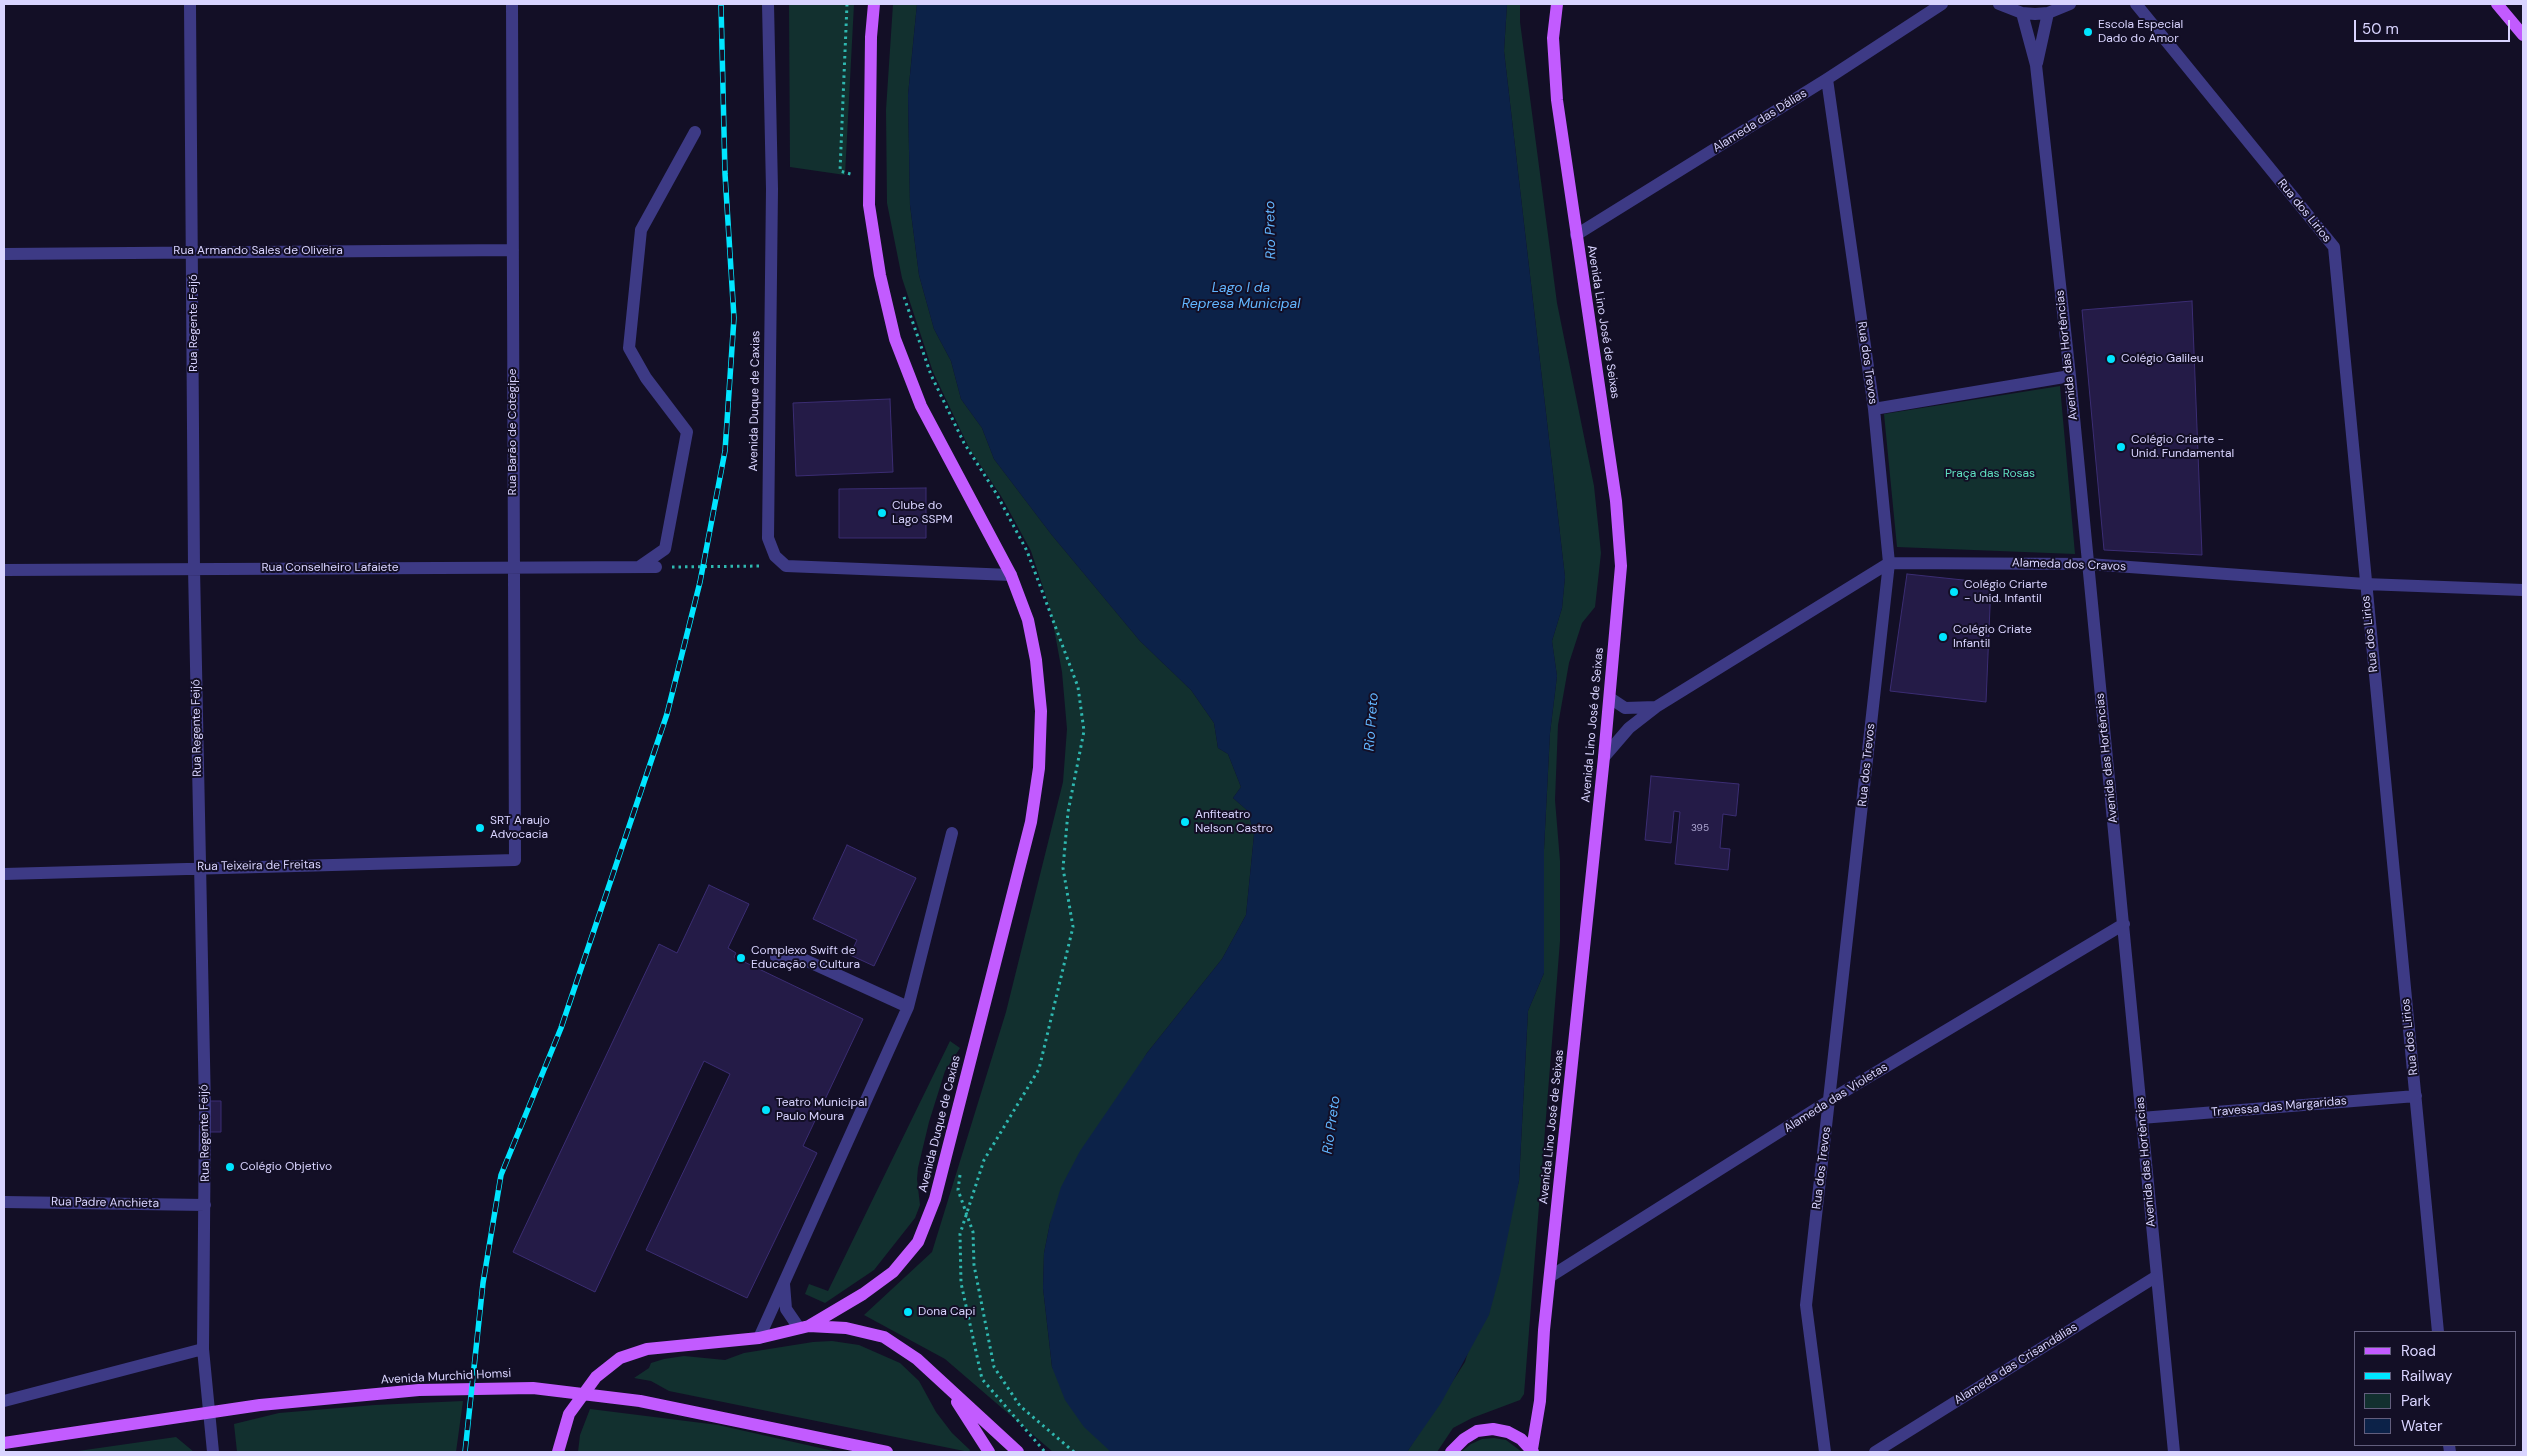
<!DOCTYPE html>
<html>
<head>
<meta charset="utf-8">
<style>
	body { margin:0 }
	#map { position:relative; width:2527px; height:1456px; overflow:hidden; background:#130f26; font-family:"DM Sans",sans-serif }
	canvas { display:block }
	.frame { position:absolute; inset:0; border:5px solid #d9d4ff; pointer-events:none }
	.legend { position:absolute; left:2354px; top:1331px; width:162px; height:115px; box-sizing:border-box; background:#130f26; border:1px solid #625e7d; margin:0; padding:6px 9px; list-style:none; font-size:15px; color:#d9d4ff }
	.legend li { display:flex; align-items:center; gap:10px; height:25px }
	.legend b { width:25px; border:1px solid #625e7d }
	.scale { position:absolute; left:2354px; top:20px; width:156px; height:22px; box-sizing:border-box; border:2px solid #d9d4ff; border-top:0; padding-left:6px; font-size:15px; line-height:18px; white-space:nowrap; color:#d9d4ff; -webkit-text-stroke:4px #130f26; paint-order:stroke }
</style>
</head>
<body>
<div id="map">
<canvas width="2527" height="1456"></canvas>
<div class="frame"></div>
<ul class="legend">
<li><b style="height:6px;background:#c25bff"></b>Road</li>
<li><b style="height:6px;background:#00e5ff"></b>Railway</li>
<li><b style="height:14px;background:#12302f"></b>Park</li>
<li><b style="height:14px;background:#0c2248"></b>Water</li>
</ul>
<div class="scale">50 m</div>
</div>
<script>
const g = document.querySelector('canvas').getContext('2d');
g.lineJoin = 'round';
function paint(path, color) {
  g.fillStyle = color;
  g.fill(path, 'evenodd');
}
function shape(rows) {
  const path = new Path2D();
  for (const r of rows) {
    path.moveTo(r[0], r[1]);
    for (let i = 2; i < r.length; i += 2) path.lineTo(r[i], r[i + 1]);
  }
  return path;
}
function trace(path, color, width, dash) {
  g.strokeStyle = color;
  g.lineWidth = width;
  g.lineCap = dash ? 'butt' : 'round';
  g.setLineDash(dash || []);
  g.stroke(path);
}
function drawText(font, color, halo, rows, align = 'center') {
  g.font = font + ' "DM Sans",sans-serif';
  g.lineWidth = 4;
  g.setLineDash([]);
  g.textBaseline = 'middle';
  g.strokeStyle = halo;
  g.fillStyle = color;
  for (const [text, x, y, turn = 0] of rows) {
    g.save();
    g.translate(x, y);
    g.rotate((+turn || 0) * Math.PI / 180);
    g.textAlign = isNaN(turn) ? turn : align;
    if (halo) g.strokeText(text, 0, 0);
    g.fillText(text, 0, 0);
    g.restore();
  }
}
paint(shape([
	[789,4,854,4,845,175,790,167],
	[893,4,917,4,908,95,910,205,919,275,934,329,951,361,961,399,982,428,994,459,1051,534,1140,641,1191,690,1214,723,1218,748,1228,754,1241,787,1233,798,1248,811,1254,835,1246,915,1222,959,1147,1053,1050,1223,1044,1253,1043,1288,1052,1367,1111,1452,1053,1452,945,1359,864,1315,932,1252,1006,1012,1063,782,1067,729,1062,672,1051,612,1031,551,1001,496,969,448,933,372,902,278,887,203,886,110],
	[1507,4,1520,4,1520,22,1557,303,1594,486,1601,553,1595,607,1582,623,1569,663,1558,725,1555,800,1560,861,1560,941,1524,1394,1520,1400,1472,1418,1453,1428,1437,1452,1407,1452,1465,1362,1519,1181,1528,1011,1544,973,1544,849,1550,733,1557,676,1552,641,1562,608,1565,577,1504,51],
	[2060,386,2075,554,1897,547,1884,414],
	[950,1041,960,1048,945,1071,929,1122,918,1168,917,1179,920,1205,915,1218,874,1270,825,1303,805,1294,809,1284,828,1291],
	[832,1341,859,1345,900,1363,919,1381,936,1412,952,1433,970,1450,969,1452,669,1391,651,1381,634,1378,649,1368,651,1363,664,1359,684,1356,725,1360,744,1353,813,1342],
	[463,1401,456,1452,237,1452,234,1424,279,1413,375,1405],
	[590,1409,718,1425,838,1452,578,1452,580,1435],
	[176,1437,194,1452,71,1452],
	[1494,1438,1506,1440,1522,1452,1461,1452,1471,1444,1482,1439]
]), '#12302f');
paint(shape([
	[917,4,1507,4,1504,51,1565,577,1562,608,1552,641,1557,676,1550,733,1544,849,1544,973,1528,1011,1519,1181,1500,1274,1489,1315,1441,1403,1407,1452,1111,1452,1084,1427,1065,1400,1052,1367,1043,1288,1044,1253,1050,1223,1061,1187,1080,1151,1147,1053,1222,959,1246,915,1254,835,1248,811,1233,798,1241,787,1228,754,1218,748,1214,723,1191,690,1140,641,1051,534,994,459,982,428,961,399,951,361,934,329,919,275,910,205,908,95]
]), '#0c2248');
const building = shape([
	[2192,301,2202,555,2104,550,2082,310,2192,301],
	[890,399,893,472,796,476,793,403,890,399],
	[926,488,926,538,839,538,839,489,926,488],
	[1907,574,1991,583,1986,702,1890,691,1907,574],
	[1651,776,1739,784,1736,816,1723,814,1720,848,1730,849,1728,870,1675,864,1680,812,1674,811,1671,843,1645,840,1651,776],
	[847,845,916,878,874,966,850,955,857,940,813,919,847,845],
	[709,885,749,904,728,948,736,953,734,957,863,1019,803,1146,817,1153,747,1298,646,1250,730,1074,704,1061,595,1292,513,1252,659,944,677,953,709,885],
	[208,1101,221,1101,221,1132,207,1132,208,1101]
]);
paint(building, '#241b47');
trace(building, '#3b2d73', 1);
trace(shape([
	[847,4,840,171,854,175],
	[904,297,931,375,964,443,996,493,1027,551,1078,687,1084,731,1068,812,1063,868,1073,927,1039,1069,984,1160,960,1234,961,1283,982,1379,1045,1452],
	[672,567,763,566],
	[960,1175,958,1190,973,1232,974,1265,994,1367,1020,1406,1074,1452]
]), '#2fb8b0', 3, [2.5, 4]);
trace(shape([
	[190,4,194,568,205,1109,203,1349,213,1452],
	[768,4,772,189,768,538,775,556,786,566,1011,575],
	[1999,4,2022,13,2035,14,2048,13,2070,4],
	[2136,4,2334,247,2438,1332],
	[2022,13,2036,65,2070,376,2174,1452],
	[2037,63,2048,13],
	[1576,235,1827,79,1942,4],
	[4,254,513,250],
	[1874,409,2070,376],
	[639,567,665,549,687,432,646,378,629,348,641,230,695,132],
	[4,570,656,567],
	[1610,698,1625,708,1656,707],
	[1604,757,1629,728,1656,707,1889,563,2088,564,2365,584,2523,590],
	[4,874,515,860,512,4],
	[776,957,794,955,908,1007],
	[2141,1118,2416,1096],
	[4,1202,205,1205],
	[1551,1276,1830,1100,2124,924],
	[784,1284,786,1309,799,1328],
	[759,1338,908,1007,952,833],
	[4,1401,203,1349],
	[2449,1445,2450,1452],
	[1825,1452,1806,1305,1889,563,1874,409,1827,79],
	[1875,1452,2157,1276]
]), '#3d3a85', 12);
trace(shape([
	[2497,4,2523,35],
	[809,1326,846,1328,884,1337,917,1359,1018,1452],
	[957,1402,989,1452],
	[4,1443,260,1405,419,1390,533,1388,640,1401,887,1452],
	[1532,1449,1540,1401,1544,1330,1604,757,1621,566,1616,501,1557,100,1553,38,1557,4],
	[558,1452,569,1414,596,1377,620,1358,647,1349,759,1338,809,1326,863,1294,893,1272,918,1242,935,1199,1031,822,1039,768,1041,711,1036,660,1028,620,1011,575,921,406,895,339,880,275,869,205,871,37,874,4],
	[1451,1452,1464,1439,1477,1431,1493,1429,1508,1432,1521,1439,1533,1452]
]), '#c25bff', 12);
const rail = shape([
	[465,1452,483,1283,501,1175,561,1028,667,714,700,582,725,451,734,318,725,174,721,4]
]);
trace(rail, '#00e5ff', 5.5);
trace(rail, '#130f26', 4, [11]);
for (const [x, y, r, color] of [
	[2088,32,5,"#00e5ff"],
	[2111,359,5,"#00e5ff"],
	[2121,447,5,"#00e5ff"],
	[882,513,5,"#00e5ff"],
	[1954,592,5,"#00e5ff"],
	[1943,637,5,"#00e5ff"],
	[1185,822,5,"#00e5ff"],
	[480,828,5,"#00e5ff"],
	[741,958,5,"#00e5ff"],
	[766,1110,5,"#00e5ff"],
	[230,1167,5,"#00e5ff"],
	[908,1312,5,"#00e5ff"]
]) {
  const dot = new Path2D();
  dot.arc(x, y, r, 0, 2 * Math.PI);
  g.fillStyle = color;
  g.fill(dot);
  trace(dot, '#130f26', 2);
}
drawText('10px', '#aca6d1', null, [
	["395",1700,828]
]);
drawText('12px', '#d9d4ff', '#130f26', [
	["Escola Especial",2098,25],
	["Dado do Amor",2098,39],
	["Colégio Galileu",2121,359],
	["Colégio Criarte -",2131,440],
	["Unid. Fundamental",2131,454],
	["Clube do",892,506],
	["Lago SSPM",892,520],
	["Colégio Criarte",1964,585],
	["- Unid. Infantil",1964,599],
	["Colégio Criate",1953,630],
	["Infantil",1953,644],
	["Anfiteatro",1195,815],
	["Nelson Castro",1195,829],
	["SRT Araujo",490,821],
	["Advocacia",490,835],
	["Complexo Swift de",751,951],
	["Educação e Cultura",751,965],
	["Teatro Municipal",776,1103],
	["Paulo Moura",776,1117],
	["Colégio Objetivo",240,1167],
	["Dona Capi",918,1312]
], 'left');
drawText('12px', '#d9d4ff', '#130f26', [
	["Alameda das Dálias",1760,121,-32],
	["Rua dos Lirios",2304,211,51],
	["Rua Armando Sales de Oliveira",258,251],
	["Avenida Lino José de Seixas",1603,322,81],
	["Rua Regente Feijó",194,323,-90],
	["Avenida das Hortências",2067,355,-96],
	["Rua dos Trevos",1867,363,82],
	["Avenida Duque de Caxias",755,401,-89],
	["Rua Barão de Cotegipe",513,432,-90],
	["Alameda dos Cravos",2069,565,2],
	["Rua Conselheiro Lafaiete",330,568],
	["Rua dos Lirios",2370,634,-96],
	["Avenida Lino José de Seixas",1593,725,-85],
	["Rua Regente Feijó",197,728,-91],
	["Avenida das Hortências",2107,758,-96],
	["Rua dos Trevos",1867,765,-84],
	["Rua Teixeira de Freitas",259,866,-1],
	["Rua dos Lirios",2410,1037,-96],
	["Alameda das Violetas",1836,1098,-32],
	["Travessa das Margaridas",2279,1107,-5],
	["Avenida Duque de Caxias",940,1124,-76],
	["Avenida Lino José de Seixas",1552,1127,-84],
	["Rua Regente Feijó",205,1133,-91],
	["Avenida das Hortências",2146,1162,-95],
	["Rua dos Trevos",1822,1168,-83],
	["Rua Padre Anchieta",105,1203,1],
	["Alameda das Crisandálias",2016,1364,-32],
	["Avenida Murchid Homsi",446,1377,-3]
]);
drawText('12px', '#5fe0c0', '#130f26', [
	["Praça das Rosas",1990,474]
]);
drawText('italic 14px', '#62b6ff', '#130f26', [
	["Rio Preto",1271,230,-91],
	["Lago I da",1241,288],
	["Represa Municipal",1241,304],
	["Rio Preto",1372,722,-86],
	["Rio Preto",1332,1125,-82]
]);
</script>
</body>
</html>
